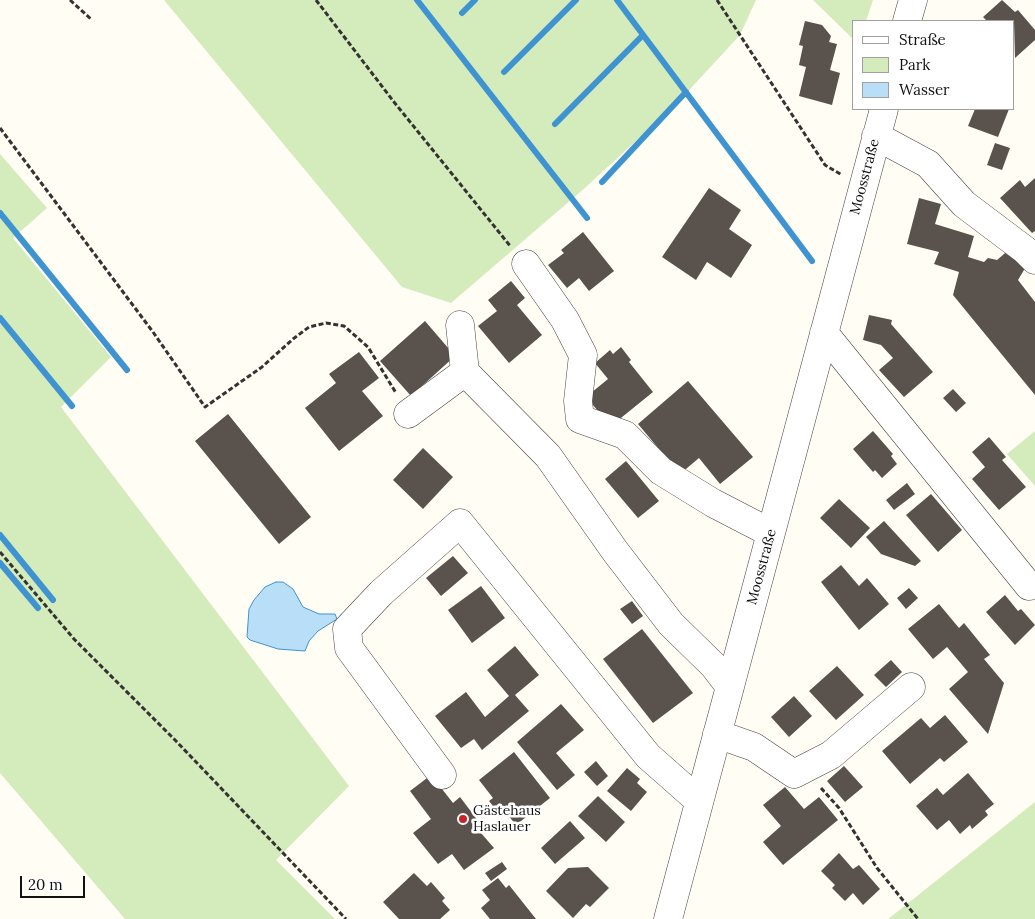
<!DOCTYPE html>
<html>
<head>
<meta charset="utf-8">
<style>
	body { margin:0 }
	#map { position:relative; width:1035px; height:919px; overflow:hidden; background:#fffdf4; font-family:Lora,serif }
	canvas { display:block }
	.legend { position:absolute; left:852px; top:20px; width:162px; height:90px; box-sizing:border-box; background:#fff; border:1px solid #a0a0a0; margin:0; padding:6px 9px; list-style:none; font-size:15px; color:#111 }
	.legend li { display:flex; align-items:center; gap:10px; height:25px }
	.legend b { width:25px; border:1px solid #a0a0a0 }
	.scale { position:absolute; left:20px; top:876px; width:65px; height:22px; box-sizing:border-box; border:2px solid #111; border-top:0; padding-left:6px; font-size:15px; line-height:18px; white-space:nowrap; color:#111; -webkit-text-stroke:4px #fff; paint-order:stroke }
</style>
</head>
<body>
<div id="map">
<canvas width="1035" height="919"></canvas>
<ul class="legend">
<li><b style="height:6px;background:#fff"></b>Straße</li>
<li><b style="height:14px;background:#d4ebbc"></b>Park</li>
<li><b style="height:14px;background:#b8dff7"></b>Wasser</li>
</ul>
<div class="scale">20 m</div>
</div>
<script>
const g = document.querySelector('canvas').getContext('2d');
g.lineJoin = 'round';
function paint(path, color) {
  g.fillStyle = color;
  g.fill(path, 'evenodd');
}
function shape(rows) {
  const path = new Path2D();
  for (const r of rows) {
    path.moveTo(r[0], r[1]);
    for (let i = 2; i < r.length; i += 2) path.lineTo(r[i], r[i + 1]);
  }
  return path;
}
function trace(path, color, width, dash) {
  g.strokeStyle = color;
  g.lineWidth = width;
  g.lineCap = dash ? 'butt' : 'round';
  g.setLineDash(dash || []);
  g.stroke(path);
}
function drawText(font, color, halo, rows, align = 'center') {
  g.font = font + ' Lora,serif';
  g.lineWidth = 5;
  g.setLineDash([]);
  g.textBaseline = 'middle';
  g.strokeStyle = halo;
  g.fillStyle = color;
  for (const [text, x, y, turn = 0] of rows) {
    g.save();
    g.translate(x, y);
    g.rotate((+turn || 0) * Math.PI / 180);
    g.textAlign = isNaN(turn) ? turn : align;
    if (halo) g.strokeText(text, 0, 0);
    g.fillText(text, 0, 0);
    g.restore();
  }
}
paint(shape([
	[164,0,756,0,740,35,678,102,586,187,451,303,402,287],
	[813,0,873,0,866,21,854,21,854,40],
	[0,154,47,208,13,238,111,357,61,407,349,786,276,860,335,919,125,919,0,773],
	[1035,431,1035,486,1007,454],
	[1035,802,1035,919,888,919,902,908]
]), '#d4ebbc');
const water = shape([
	[276,582,283,582,293,589,303,607,319,614,335,614,337,619,318,631,309,641,305,651,278,649,250,640,247,637,249,609,254,600,265,587,276,582]
]);
paint(water, '#b8dff7');
trace(water, '#3e93d0', 1);
trace(shape([
	[417,0,587,218],
	[617,0,812,261],
	[462,13,475,0],
	[504,72,576,0],
	[555,124,643,35],
	[602,182,686,92],
	[0,213,127,370],
	[0,318,72,406],
	[0,535,53,600],
	[0,563,38,608]
]), '#3e93d0', 6);
paint(shape([
	[1002,0,1015,12,1018,10,1035,30,1035,40,1015,58,1014,21,987,21,983,17],
	[805,21,822,25,831,36,829,42,837,44,830,70,840,73,832,105,799,96,806,67,799,65,803,46,799,45],
	[975,109,1009,109,998,137,968,126],
	[995,143,1010,148,1002,170,987,165],
	[1035,178,1035,231,1032,233,1000,198,1020,180,1025,187],
	[709,188,741,210,729,229,752,245,731,278,707,262,696,280,662,257],
	[919,198,941,204,935,224,974,236,968,257,984,262,988,258,997,260,1011,248,1027,265,1018,280,1035,302,1035,395,953,295,959,272,934,264,939,252,907,244],
	[583,232,614,271,589,291,579,278,567,288,548,265,564,253,561,250],
	[511,281,525,298,517,305,542,335,509,363,478,326,497,311,488,300],
	[869,315,892,320,891,324,933,372,904,397,879,370,893,358,881,345,863,340],
	[425,321,455,356,411,396,380,361],
	[621,347,631,360,629,362,653,392,611,426,586,397,608,379,595,363,610,350,613,354],
	[359,352,379,378,362,391,383,416,339,451,305,408,336,383,329,374],
	[688,381,753,457,720,484,699,458,680,474,638,424],
	[953,389,966,403,956,412,943,398],
	[228,414,311,517,279,544,195,441],
	[873,431,893,454,891,456,897,464,882,478,875,470,873,472,853,449],
	[989,437,1006,457,1002,460,1026,487,999,510,972,479,985,467,972,452],
	[423,448,453,477,423,509,393,480],
	[626,461,659,501,638,518,605,479],
	[907,483,915,494,894,510,886,500],
	[931,494,962,530,938,552,906,515],
	[839,499,870,528,851,548,820,518],
	[884,521,921,561,915,566,881,554,866,537],
	[453,556,468,573,441,596,426,578],
	[841,565,859,586,867,578,889,604,859,630,821,582],
	[481,586,505,618,472,643,448,610],
	[909,588,918,598,906,609,897,598],
	[1005,595,1018,611,1021,609,1035,625,1015,645,986,612],
	[632,601,643,616,632,624,620,609],
	[939,604,959,628,964,623,990,655,984,659,1004,683,988,734,949,689,968,672,947,647,933,659,908,629],
	[642,629,693,693,653,723,603,659],
	[515,646,539,675,515,695,529,711,482,750,474,739,461,748,435,716,466,692,485,717,509,696,487,670],
	[891,660,902,672,886,687,874,675],
	[837,666,864,695,836,720,809,691],
	[794,696,812,716,789,737,771,717],
	[561,704,584,730,556,753,575,775,557,790,517,742],
	[945,715,968,742,944,762,940,758,910,784,882,751,921,718,930,728],
	[514,752,550,798,516,825,504,810,499,814,489,801,493,798,479,780],
	[596,761,608,776,597,786,584,772],
	[844,766,863,787,845,802,827,781],
	[627,768,640,779,637,783,647,792,631,811,607,791],
	[968,773,994,804,985,811,988,815,972,829,970,825,960,834,949,820,937,830,916,806,937,788,943,795],
	[431,775,453,803,460,797,485,830,481,833,494,848,464,870,452,854,438,864,413,833,431,819,410,791],
	[785,787,804,809,819,797,838,820,783,865,763,842,781,826,763,805],
	[598,796,625,822,606,842,578,816],
	[570,821,585,838,555,864,541,848],
	[839,853,853,869,859,865,880,889,863,905,853,893,845,901,832,888,835,885,821,871],
	[502,862,507,869,491,881,485,873],
	[588,867,609,888,590,907,586,904,573,918,546,891,568,868],
	[414,873,427,886,431,882,445,898,442,901,450,910,440,919,399,919,383,902],
	[498,878,506,888,509,885,536,919,490,919,481,908,490,900,482,890]
]), '#5a524d');
const minor = shape([
	[907,21,913,0],
	[876,136,928,164,964,204,1025,250,1035,260],
	[526,264,565,320,583,355,578,401,580,419,625,435,661,471,713,503,771,533],
	[460,325,465,372,548,456,615,551,671,624,714,666,730,687],
	[824,333,1029,586],
	[408,414,465,372],
	[717,734,754,747,794,774,831,755,911,687],
	[442,775,349,648,347,629,381,593,460,523,648,756,699,801],
	[668,919,884,109]
]);
trace(minor, '#444', 29);
trace(shape([
	[70,0,92,20],
	[316,0,394,102,511,247],
	[717,0,825,165,842,175],
	[0,128,153,332,205,407,262,367,293,339,309,327,326,323,344,326,368,347,396,393],
	[0,552,74,639,176,741,346,919],
	[821,788,839,808,877,868,918,919]
]), '#333', 3, [5, 2.5]);
trace(minor, '#fff', 28);
for (const [x, y, r, color] of [
	[463,819,5,"#c4252a"]
]) {
  const dot = new Path2D();
  dot.arc(x, y, r, 0, 2 * Math.PI);
  g.fillStyle = color;
  g.fill(dot);
  trace(dot, '#fff', 2);
}
drawText('14px', '#111', '#fff', [
	["Moosstraße",865,177,-75],
	["Moosstraße",762,567,-75]
]);
drawText('14px', '#111', '#fff', [
	["Gästehaus",473,811],
	["Haslauer",473,827]
], 'left');
</script>
</body>
</html>
